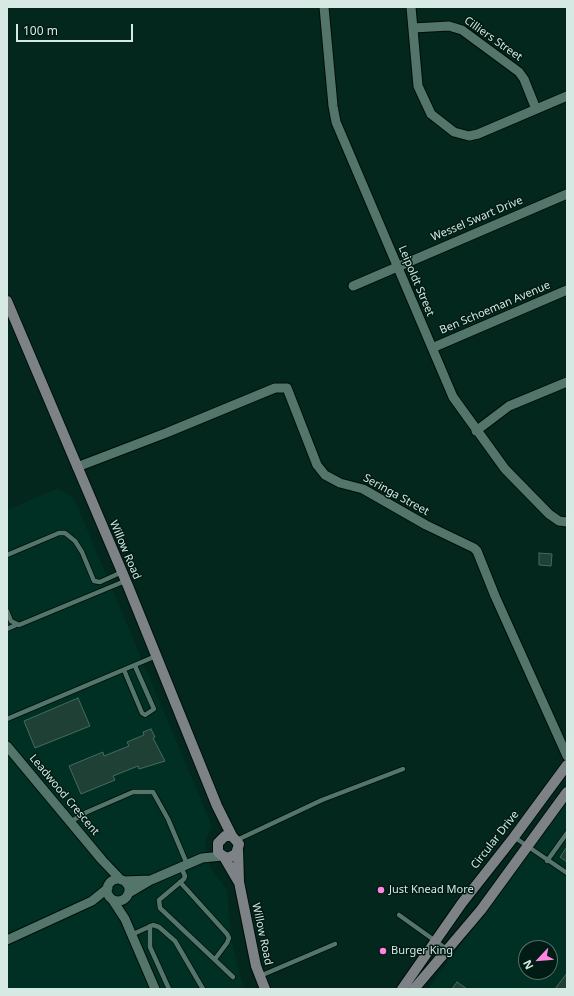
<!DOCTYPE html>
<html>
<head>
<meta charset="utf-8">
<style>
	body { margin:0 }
	#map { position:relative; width:574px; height:996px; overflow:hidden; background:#03261d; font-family:"Noto Sans",sans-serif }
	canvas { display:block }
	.frame { position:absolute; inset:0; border:8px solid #d6e9e2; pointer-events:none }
	.north { position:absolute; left:518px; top:940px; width:40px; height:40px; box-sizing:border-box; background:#001c14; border:1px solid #566e66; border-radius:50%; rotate:244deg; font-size:11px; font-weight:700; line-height:16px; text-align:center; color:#d6e9e2 }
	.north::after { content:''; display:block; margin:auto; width:14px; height:18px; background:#ff85de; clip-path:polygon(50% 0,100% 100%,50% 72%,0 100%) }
	.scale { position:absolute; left:16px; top:24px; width:117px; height:18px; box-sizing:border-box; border:2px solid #d6e9e2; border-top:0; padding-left:5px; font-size:12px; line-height:14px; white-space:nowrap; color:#d6e9e2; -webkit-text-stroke:3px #001c14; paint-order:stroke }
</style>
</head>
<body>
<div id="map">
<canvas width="574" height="996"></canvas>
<div class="frame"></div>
<div class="north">N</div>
<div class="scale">100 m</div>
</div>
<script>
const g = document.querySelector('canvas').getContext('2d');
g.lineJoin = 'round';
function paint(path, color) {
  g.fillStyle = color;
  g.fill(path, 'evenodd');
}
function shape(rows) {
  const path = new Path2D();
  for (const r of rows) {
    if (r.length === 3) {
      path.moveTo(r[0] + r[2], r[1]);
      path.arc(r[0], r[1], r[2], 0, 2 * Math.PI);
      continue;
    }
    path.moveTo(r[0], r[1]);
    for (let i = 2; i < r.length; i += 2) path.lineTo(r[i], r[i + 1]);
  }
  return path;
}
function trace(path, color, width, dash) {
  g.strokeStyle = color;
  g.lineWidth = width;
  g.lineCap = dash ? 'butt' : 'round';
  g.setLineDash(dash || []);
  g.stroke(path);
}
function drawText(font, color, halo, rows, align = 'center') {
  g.font = font + ' "Noto Sans",sans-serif';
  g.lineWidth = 3;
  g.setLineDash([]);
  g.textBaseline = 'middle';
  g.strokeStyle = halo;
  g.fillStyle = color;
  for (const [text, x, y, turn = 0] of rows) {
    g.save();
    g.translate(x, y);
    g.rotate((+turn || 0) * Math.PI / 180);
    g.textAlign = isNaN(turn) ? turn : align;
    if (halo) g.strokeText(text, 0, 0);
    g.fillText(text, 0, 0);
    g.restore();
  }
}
paint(shape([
	[58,488,74,498,212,826,205,842,210,867,227,890,232,942,242,982,245,989,7,989,7,510],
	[567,801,567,989,428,989],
	[526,948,550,948,550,972,526,972]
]), '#002f23');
const building = shape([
	[539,553,552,554,551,566,539,565,539,553],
	[78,698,90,726,35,748,24,721,78,698],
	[151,729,155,737,153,738,165,761,139,769,138,766,113,776,115,780,81,794,69,766,103,752,104,756,129,746,127,742,144,735,143,732,151,729],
	[567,847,567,862,560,857,567,847],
	[567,973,567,989,555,989,567,973],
	[457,982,467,989,452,989,457,982]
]);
paint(building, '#1e4035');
trace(building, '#476a5e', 1);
const lane = shape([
	[7,555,59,533,65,533,75,541,82,552,94,581,100,582,122,572],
	[7,611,11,621,19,625,125,581],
	[7,629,16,625],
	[124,670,142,713,145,715,154,709,135,666],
	[7,719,156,656],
	[70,822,87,812,133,792,153,792,168,819,187,864],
	[514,837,567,873],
	[237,840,322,800,403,769],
	[547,861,567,833],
	[181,867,185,876,184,879,159,900,160,908,233,977],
	[180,882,227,934,229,938,227,943,215,959],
	[399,915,448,950],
	[150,926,150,947,169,989],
	[131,935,153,925,159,927,175,941,203,989],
	[260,976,335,944]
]);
const street = shape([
	[324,7,333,106,336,122,453,397,505,469,549,514,559,521,567,522],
	[411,7,418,86,431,114,454,132,469,136,478,134,567,96],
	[413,28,449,26,462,30,519,72,524,79,536,109],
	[353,286,567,194],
	[432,348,567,290],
	[476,431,509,406,567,382],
	[77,467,166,433,275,388,287,388,317,465,325,475,340,483,363,489,426,525,474,548,477,551,495,596,567,756],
	[7,746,102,860,121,880],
	[118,890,11],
	[124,881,150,880],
	[129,893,151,880,202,858,223,856],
	[112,899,125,919,155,989],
	[7,940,92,901,108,888]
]);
const secondary = shape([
	[7,301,128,586,217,806,232,836,239,844,236,854,228,858,223,856,218,852,218,843,225,836,232,836],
	[238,850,239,882,256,966,265,989],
	[224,857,238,881],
	[402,989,462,903,514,837,567,765],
	[414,989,481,910,567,792]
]);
trace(lane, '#000e08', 6);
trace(street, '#000e08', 11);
trace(secondary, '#000e08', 12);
trace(lane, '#53756a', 4.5);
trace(street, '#53756a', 9);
trace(secondary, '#7c8286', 10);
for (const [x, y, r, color] of [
	[381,890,4,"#ff85de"],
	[383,951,4,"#ff85de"]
]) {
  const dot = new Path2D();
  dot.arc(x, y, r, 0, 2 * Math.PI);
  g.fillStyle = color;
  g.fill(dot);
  trace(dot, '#001c14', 1.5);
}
drawText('11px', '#d6e9e2', '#001c14', [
	["Cilliers Street",493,39,35],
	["Wessel Swart Drive",477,219,-23],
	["Leipoldt Street",416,281,67],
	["Ben Schoeman Avenue",495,308,-23],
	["Seringa Street",396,495,29],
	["Willow Road",125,550,67],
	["Leadwood Crescent",64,795,50],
	["Circular Drive",495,840,-52],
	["Willow Road",262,934,78]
]);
drawText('11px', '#d6e9e2', '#001c14', [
	["Just Knead More",389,890],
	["Burger King",391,951]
], 'left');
</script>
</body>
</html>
